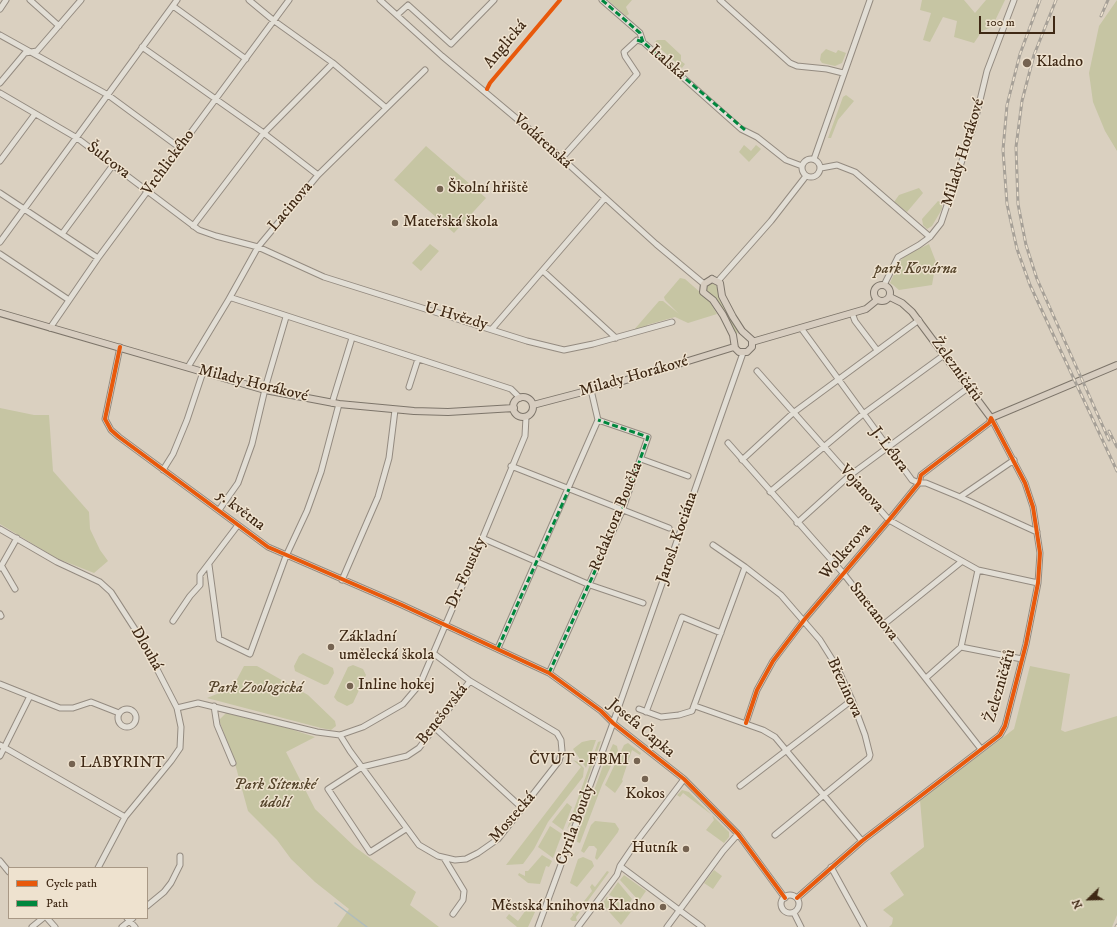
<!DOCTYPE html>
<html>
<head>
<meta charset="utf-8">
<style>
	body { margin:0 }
	#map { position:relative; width:1117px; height:927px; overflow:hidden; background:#dad0c0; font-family:"IM FELL DW Pica",serif }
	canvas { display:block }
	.legend { position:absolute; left:8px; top:867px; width:140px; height:52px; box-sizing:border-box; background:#eee2cf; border:1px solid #a89885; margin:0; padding:5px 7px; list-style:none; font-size:12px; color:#3f2915 }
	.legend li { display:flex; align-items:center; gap:8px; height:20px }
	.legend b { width:20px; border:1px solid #a89885 }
	.north { position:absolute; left:1069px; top:879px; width:40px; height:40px; -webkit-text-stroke:3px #eee2cf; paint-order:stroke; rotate:247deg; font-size:11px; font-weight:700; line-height:16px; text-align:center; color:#3f2915 }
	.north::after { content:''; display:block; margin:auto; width:14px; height:18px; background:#3f2915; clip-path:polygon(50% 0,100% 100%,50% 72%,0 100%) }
	.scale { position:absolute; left:979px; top:16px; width:76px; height:18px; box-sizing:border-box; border:2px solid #3f2915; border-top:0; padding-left:5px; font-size:12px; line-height:14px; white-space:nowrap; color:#3f2915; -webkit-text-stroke:3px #eee2cf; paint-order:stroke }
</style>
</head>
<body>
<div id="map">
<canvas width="1117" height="927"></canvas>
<ul class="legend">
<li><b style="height:5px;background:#e8590c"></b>Cycle path</li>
<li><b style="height:5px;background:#00873e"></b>Path</li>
</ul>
<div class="north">N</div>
<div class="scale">100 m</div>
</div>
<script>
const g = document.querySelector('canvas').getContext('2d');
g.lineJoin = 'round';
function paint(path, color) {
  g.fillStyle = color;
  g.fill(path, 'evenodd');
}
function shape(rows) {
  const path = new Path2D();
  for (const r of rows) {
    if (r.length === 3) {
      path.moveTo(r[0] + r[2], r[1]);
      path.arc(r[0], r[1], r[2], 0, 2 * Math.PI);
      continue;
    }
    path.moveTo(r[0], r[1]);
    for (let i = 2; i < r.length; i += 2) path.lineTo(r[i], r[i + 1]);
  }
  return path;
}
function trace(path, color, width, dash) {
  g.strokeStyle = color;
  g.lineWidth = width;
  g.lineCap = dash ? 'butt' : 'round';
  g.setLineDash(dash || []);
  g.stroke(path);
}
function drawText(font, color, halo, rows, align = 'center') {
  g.font = font + ' "IM FELL DW Pica",serif';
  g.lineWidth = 3;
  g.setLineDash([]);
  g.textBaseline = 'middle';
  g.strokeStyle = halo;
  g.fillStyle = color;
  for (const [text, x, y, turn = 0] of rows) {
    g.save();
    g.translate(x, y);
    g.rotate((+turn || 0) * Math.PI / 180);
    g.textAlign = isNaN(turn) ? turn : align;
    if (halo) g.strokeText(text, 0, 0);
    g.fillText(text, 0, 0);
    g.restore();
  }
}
paint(shape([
	[608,0,632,0,626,7,629,14,626,16],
	[922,0,964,0,975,13,986,0,1005,0,992,27,982,31,974,43,954,37,957,21,943,17,930,42,923,40,931,13,920,10],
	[1117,0,1117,151,1105,131,1093,102,1089,73,1099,26],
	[657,40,665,40,681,55,681,61,685,64,682,68,654,43],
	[826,49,836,53,838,50,846,53,842,63,835,66,822,63,820,60,821,54],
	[846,95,854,101,838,120,831,138,828,138,843,97],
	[744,145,751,151,756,145,761,149,749,162,739,152],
	[426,146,486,198,454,233,394,180],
	[919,188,923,193,907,212,894,202,899,195],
	[938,201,942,203,942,209,932,226,927,229,923,225,922,219],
	[430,244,439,251,421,271,412,263],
	[929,244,936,262,932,285,899,290,893,285,890,283,900,261,906,255],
	[680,278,685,279,709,300,717,314,688,323,675,317,647,325,647,328,633,331,659,301,663,301,679,314,665,300,664,297],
	[711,283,716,285,721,299,739,332,735,334,707,291,707,286],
	[0,408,34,415,49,415,53,471,89,512,90,529,100,550,108,561,94,573,56,558,0,524],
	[303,653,333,668,334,673,328,684,324,685,295,671,294,666,299,656],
	[353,665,363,669,366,675,353,703,347,706,337,701,334,697,348,667],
	[244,666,257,666,308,695,335,721,336,726,331,730,321,728,207,698,229,689,236,681],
	[1030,666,1070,674,1061,730,1065,732,1117,716,1117,915,1112,927,889,927,892,924,893,918,883,910,904,895,890,873,924,847,920,800,1014,729],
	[226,713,284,727,315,737,286,752,315,809,355,847,416,892,410,905,439,927,337,927,349,909,315,882,291,859,277,840,248,811,234,760,219,720],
	[591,740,596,740,586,768,573,749,582,742],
	[601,741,573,820,567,829,598,742],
	[628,743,641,753,640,755,632,750,622,780,623,781,615,793,605,785,624,745],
	[613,744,617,746,618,751,602,785,580,843,577,842,578,834,603,766],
	[573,760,578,762,584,768,583,777,548,822,534,849,523,864,506,865,581,767],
	[682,790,689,792,729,832,729,837,724,843,706,830,714,820,712,815,683,793,680,797,677,795],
	[567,803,572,807,563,830,552,822],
	[595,821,615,823,619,829,618,832,597,860,595,858,597,849,594,846,589,846,584,853,581,851,591,825],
	[550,826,562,834,553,858,538,847],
	[542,855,552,861,549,867,546,866,540,884,528,883,518,875,519,873,525,876,525,871,528,871],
	[583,857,592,861,594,866,577,887,570,883,578,859],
	[714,870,722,876,713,889,704,883],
	[607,871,609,872,576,917,577,921,572,921,570,919,573,915,572,912,574,914,592,891,590,887,592,884,595,887],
	[624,875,646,891,639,901,620,880],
	[618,882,632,899,629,904,609,895],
	[607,897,633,909,621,925,602,904],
	[528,907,535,912,528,927,517,927,506,918,509,914,518,921]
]), '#c6c5a3');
trace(shape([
	[335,903,367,927]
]), '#afbcbc', 1.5);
const minor = shape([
	[30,0,59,26],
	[249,0,273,20,333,63,385,107],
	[380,0,442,56,535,134,656,244,704,284],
	[602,0,640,33,643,42],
	[720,0,790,63,797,66,827,69,843,73],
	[173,6,246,59],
	[0,9,6,0],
	[397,15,408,5,451,44,494,0],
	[0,35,108,95,180,148],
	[142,47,261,131,318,175],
	[0,83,25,53,37,51,81,0],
	[0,93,77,138,199,230,216,236,258,247,324,277,527,341,564,350,593,344,672,322],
	[811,168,9],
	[561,159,637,74,625,56,624,52,637,40,643,42,741,129,757,137,786,160,802,166],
	[814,159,870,0],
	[0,161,35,114],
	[821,168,837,165,855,172,930,237],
	[0,193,98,258],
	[193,226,263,134,333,63],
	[62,234,113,165],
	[0,242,177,0],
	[0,254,69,300],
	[543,271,616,338],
	[718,281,771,221,806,176],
	[884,285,898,257,919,245,930,237,941,223,974,125,987,71,1014,0],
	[229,299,232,298,511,389,520,398],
	[852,313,855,321,877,350],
	[50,328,98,258,289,0],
	[801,328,912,480,919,483,926,483,960,497,1037,532],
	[492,329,605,198],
	[120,347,105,419,111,430,119,437,268,547,402,605,549,673,601,711,613,723,684,779,738,834,785,898],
	[188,367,229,299,258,247,318,175,425,70],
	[757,371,889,520,978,570,1038,583],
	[409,387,418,359],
	[591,390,598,420],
	[332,403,352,338],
	[728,443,843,573,981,749],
	[641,459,688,476],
	[742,460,793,413,919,320],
	[511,466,669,528],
	[163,470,173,454,187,420,203,372],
	[770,492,863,414,944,355],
	[960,497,1014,460],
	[219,510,238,483,252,444,266,385,286,317],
	[797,523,849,476,968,388],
	[0,529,57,562,100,582,111,592,142,640,177,708,181,727,180,748,171,761,125,817,98,868],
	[482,538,590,585,643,603],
	[713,545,745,567,781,595,820,640,837,667,852,700,865,735,870,755,869,758,775,835],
	[1,565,15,589],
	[209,565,219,639,250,654,286,556,307,511,321,472,339,404],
	[0,568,17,538],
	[342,580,378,497,389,458,395,410],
	[0,614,1,616],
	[173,621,190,596,200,585,200,575,238,525],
	[883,625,961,562],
	[961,647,1022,659],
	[498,648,598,420],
	[549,673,622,511,648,437,598,420],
	[926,678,961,647,978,570],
	[0,684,60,708,73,708,91,702,119,713],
	[214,706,217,725,233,763],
	[695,706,763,730,775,737,862,841],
	[177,708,198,703,317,732,340,735,363,727,403,704,420,684,478,549,525,436,526,417],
	[127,718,9],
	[639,709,661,717,679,715,692,711,745,567],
	[646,712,682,617,721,633],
	[746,723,757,690,773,661,804,620,889,520,919,483,921,475,989,423,991,418,1025,483,1033,507,1040,553,1038,583,1026,644,1005,726,1000,735,862,841,797,898],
	[435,728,522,808],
	[340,735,350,751,419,845,438,856,455,860,466,859,478,853,498,839,559,761,562,751,561,740,557,733,470,681,433,653],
	[0,745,125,817],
	[0,756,30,696],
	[740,786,852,700],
	[406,829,370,852,328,789,362,767,407,756,419,748,470,681],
	[444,858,464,891,463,900,453,914],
	[0,861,9,872],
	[620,866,702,927],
	[831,867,864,927],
	[790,904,9],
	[147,906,164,892,171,883,180,865,180,856],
	[794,913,801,927],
	[47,918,55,927],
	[127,918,135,927],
	[32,927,43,918],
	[122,927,133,918],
	[538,927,613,723,743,353],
	[578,927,617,875,620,866,637,841,684,779],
	[667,927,723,851,738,834]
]);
const major = shape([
	[712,279,720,283,722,296,733,317,742,331,752,340,752,347,747,352,739,352,735,348,733,335,723,315,713,300,703,292,704,284,712,279],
	[882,293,8],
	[890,297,902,303,912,312,991,418,1117,365],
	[0,313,265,390,339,404,414,411,448,412,514,408],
	[752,342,866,309,877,300],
	[523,407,10],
	[533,405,613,384,734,347]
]);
trace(minor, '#948b80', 7);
trace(major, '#7d756a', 8);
trace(minor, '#e2ded5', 5);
trace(major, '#d7cdc0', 6);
const rail = shape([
	[1040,0,1020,54,1007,105,1003,150,1007,204,1017,249,1030,285,1117,471],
	[1056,0,1034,55,1022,101,1016,147,1018,204,1026,245,1037,279,1109,440],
	[1101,16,1108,0],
	[1109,431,1117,447],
	[1116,927,1117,925]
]);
trace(rail, '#a6a097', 3);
trace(rail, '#eee2cf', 1.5, [4.5]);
trace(shape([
	[602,0,640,33,643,42],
	[637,40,643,42,745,130],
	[498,648,569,489],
	[549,673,622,511,648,437,598,420]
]), '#00873e', 3, [6, 3]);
trace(shape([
	[487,89,490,83,560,0],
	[120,347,105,419,111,430,119,437,268,547,402,605,549,673,601,711,613,723,684,779,738,834,785,898],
	[746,723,757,690,773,661,804,620,889,520,919,483,921,475,989,423,991,418,1025,483,1033,507,1040,553,1038,583,1026,644,1005,726,1000,735,862,841,797,898]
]), '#e8590c', 4);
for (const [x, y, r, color] of [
	[1027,63,5,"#756351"],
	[440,189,4,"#756351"],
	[395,223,4,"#756351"],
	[331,647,4,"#756351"],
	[350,686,4,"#756351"],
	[637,761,4,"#756351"],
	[72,764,4,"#756351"],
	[645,779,4,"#756351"],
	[686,849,4,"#756351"],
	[663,907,4,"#756351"]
]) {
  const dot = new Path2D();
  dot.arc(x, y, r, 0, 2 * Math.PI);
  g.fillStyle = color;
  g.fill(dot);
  trace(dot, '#eee2cf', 1.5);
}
drawText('16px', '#3f2915', '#eee2cf', [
	["Anglická",506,45,-50],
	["Italská",667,63,41],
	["Vodárenská",542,142,42],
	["Milady Horákové",964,153,-73],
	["Šulcova",108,161,37],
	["Vrchlického",169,163,-54],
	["Lacinova",291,207,-50],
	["U Hvězdy",456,317,16],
	["Železničářů",956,370,54],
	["Milady Horákové",634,377,-16],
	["Milady Horákové",253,384,14],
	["J. Lébra",889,450,53],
	["Vojanova",861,489,48],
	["5. května",240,511,37],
	["Redaktora Boučka",617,517,-68],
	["Jarosl. Kociána",678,538,-71],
	["Wolkerova",846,552,-49],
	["Dr. Foustky",467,573,-66],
	["Smetanova",873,612,52],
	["Dlouhá",146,649,60],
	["Železničářů",1001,686,-74],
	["Březinova",844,688,65],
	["Benešovská",443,715,-52],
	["Josefa Čapka",641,729,40],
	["Mostecká",513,818,-49],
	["Cyrila Boudy",576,825,-70]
]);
drawText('16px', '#3f2915', '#eee2cf', [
	["Kladno",1036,63],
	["Školní hřiště",448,189],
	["Mateřská škola",403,223],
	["Základní",339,638],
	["umělecká škola",339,656],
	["Inline hokej",358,686],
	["ČVUT - FBMI",629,761,"right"],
	["LABYRINT",80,764],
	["Kokos",645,795,"center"],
	["Hutník",678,849,"right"],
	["Městská knihovna Kladno",655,907,"right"]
], 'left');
drawText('italic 16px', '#57462d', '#eee2cf', [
	["park Kovárna",916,270],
	["Park Zoologická",255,689],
	["Park Sítenské",275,786],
	["údolí",275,804]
]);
</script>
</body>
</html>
